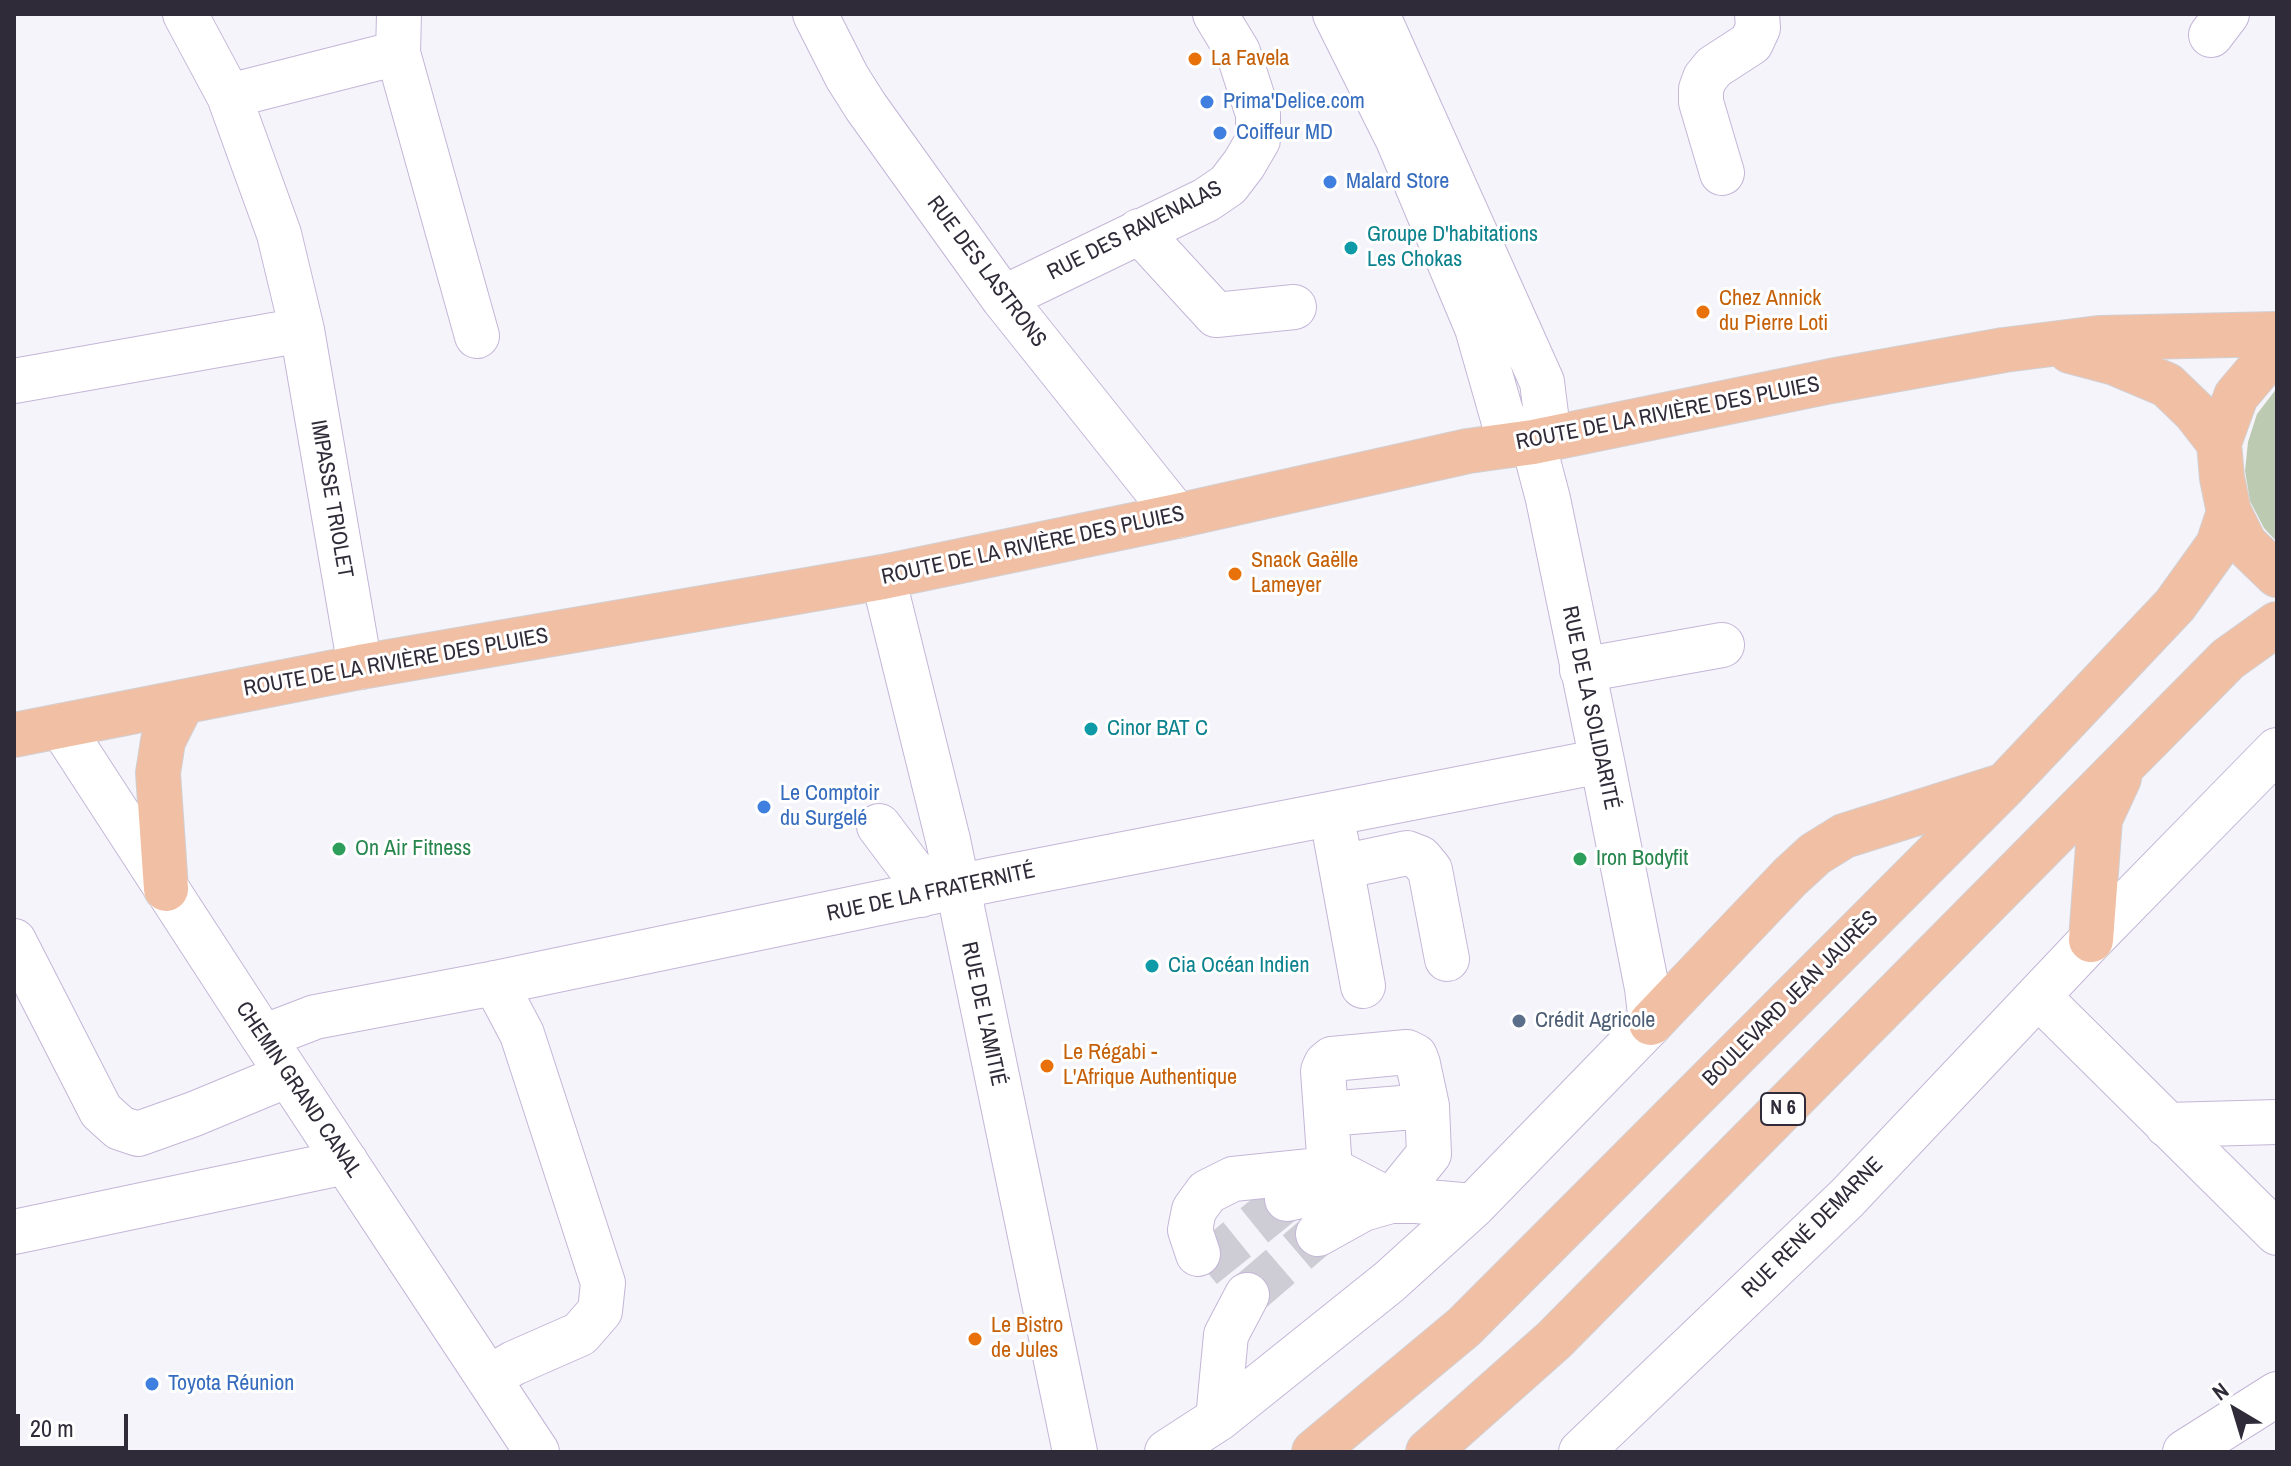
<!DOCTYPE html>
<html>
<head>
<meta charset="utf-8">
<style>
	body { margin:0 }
	#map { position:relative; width:2291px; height:1466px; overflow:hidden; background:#f6f4fb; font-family:"Archivo Narrow",sans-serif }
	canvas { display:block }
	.frame { position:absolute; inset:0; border:16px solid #302b38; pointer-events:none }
	.north { position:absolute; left:2195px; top:1370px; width:80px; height:80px; -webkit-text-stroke:6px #fff; paint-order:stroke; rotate:322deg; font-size:22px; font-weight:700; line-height:32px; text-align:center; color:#302b38 }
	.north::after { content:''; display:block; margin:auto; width:28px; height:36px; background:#302b38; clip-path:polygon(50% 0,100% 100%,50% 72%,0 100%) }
	.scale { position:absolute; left:16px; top:1414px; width:112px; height:36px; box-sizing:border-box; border:4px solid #302b38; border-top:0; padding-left:10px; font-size:24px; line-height:28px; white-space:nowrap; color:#302b38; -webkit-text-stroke:6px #fff; paint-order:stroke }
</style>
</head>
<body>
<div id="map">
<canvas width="2291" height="1466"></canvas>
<div class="frame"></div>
<div class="north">N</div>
<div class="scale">20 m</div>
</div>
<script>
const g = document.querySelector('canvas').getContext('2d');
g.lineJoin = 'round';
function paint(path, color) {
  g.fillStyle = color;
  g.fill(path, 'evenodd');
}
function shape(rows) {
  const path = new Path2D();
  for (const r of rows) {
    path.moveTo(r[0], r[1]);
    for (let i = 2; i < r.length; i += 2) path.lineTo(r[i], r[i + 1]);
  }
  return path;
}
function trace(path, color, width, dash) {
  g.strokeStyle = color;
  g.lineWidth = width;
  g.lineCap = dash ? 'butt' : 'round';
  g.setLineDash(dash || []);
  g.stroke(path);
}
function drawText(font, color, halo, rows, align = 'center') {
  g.font = font + ' "Archivo Narrow",sans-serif';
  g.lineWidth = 6;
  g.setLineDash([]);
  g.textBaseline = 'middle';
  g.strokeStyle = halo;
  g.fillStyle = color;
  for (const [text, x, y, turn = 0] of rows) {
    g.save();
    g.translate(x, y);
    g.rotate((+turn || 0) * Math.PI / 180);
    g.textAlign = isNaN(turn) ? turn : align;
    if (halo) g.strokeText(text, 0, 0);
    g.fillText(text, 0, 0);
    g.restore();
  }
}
paint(shape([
	[2277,388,2277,542,2264,528,2250,501,2245,471,2248,442,2257,414]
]), '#bccab1');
trace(shape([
	[1203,1267,1287,1199],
	[1247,1295,1318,1234]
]), '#ceccd4', 44, [44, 22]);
const minor = shape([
	[185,14,229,96,279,234,302,330,360,667],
	[399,14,398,53,477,336],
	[815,14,847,77,866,107,1003,298,1177,516],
	[1335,14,1398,140,1477,328,1503,419,1533,442],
	[1377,14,1542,382,1546,414,1533,442],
	[2211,35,2227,14],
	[229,96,398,53],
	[1722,173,1701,102,1701,89,1705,78,1714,67,1751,43,1758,28,1757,14],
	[1139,231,1216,315,1294,307],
	[1003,298,1206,200,1228,185,1244,164,1258,140,1258,114,1238,52,1215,14],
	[14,381,302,330],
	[883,577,948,840,1075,1452],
	[1582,670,1722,645],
	[61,726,263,1037,537,1452],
	[879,826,912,870,921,895],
	[1336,839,1363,986],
	[1341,867,1407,853,1420,858,1430,870,1447,959],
	[14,941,101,1111,120,1128,138,1134,194,1114,288,1075],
	[2039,997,2277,1233],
	[263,1037,315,1017,495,983,990,880,1602,761],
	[1326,1114,1427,1106,1429,1154,1391,1201],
	[2167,1125,2277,1122],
	[1330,1169,1323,1071,1326,1064,1332,1059,1407,1052,1415,1056,1418,1064,1427,1106],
	[14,1232,346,1162],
	[1318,1234,1363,1209,1391,1201,1416,1201,1473,1206],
	[1198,1254,1190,1230,1194,1210,1207,1192,1233,1179,1330,1169,1391,1201,1325,1191,1287,1199],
	[488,1378,514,1363,580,1334,600,1311,603,1283,522,1034,495,983],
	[1218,1419,1226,1335,1247,1295],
	[1167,1452,1218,1419,1389,1282,1473,1206,1651,1023,1647,988,1602,761,1548,499,1533,442],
	[1581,1452,1847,1198,2091,940,2277,750],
	[2185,1452,2277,1394]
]);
const major = shape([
	[2070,351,2115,363,2167,385,2195,412,2219,443],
	[2277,353,2269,357,2236,396,2219,443,2222,478,2229,512,2245,544,2277,575],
	[14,735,360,667,883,577,1177,516,1468,451,1533,442,1831,381,2004,350,2099,338,2277,334],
	[166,889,158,773,163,741,182,703],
	[2091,940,2100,819,2119,778],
	[1651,1023,1790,877,1815,854,1844,836,1999,787],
	[1314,1452,1464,1327,2005,785,2175,605,2218,545,2229,512],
	[1428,1452,1554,1340,2228,659,2277,624]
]);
trace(minor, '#c3b6d7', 46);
trace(major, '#d1d0d3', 46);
trace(minor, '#fff', 44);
trace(major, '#f1bfa4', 44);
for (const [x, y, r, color] of [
	[1195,59,8,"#e8710a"],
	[1207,102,8,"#3f7fe0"],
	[1220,133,8,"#3f7fe0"],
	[1330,182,8,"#3f7fe0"],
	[1351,248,8,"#0f9aa8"],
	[1703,312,8,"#e8710a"],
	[1235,574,8,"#e8710a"],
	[1091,729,8,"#0f9aa8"],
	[764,807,8,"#3f7fe0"],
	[339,849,8,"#2e9e5b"],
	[1580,859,8,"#2e9e5b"],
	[1152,966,8,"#0f9aa8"],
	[1519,1021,8,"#5c6f8a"],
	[1047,1066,8,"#e8710a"],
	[975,1339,8,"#e8710a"],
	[152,1384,8,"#3f7fe0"]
]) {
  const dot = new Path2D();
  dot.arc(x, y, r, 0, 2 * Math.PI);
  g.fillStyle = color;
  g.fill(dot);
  trace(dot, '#fff', 3);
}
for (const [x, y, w] of [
	[1783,1109,44]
]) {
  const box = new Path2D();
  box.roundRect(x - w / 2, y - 16, w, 32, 6);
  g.fillStyle = '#fff';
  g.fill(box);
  trace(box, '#302b38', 2);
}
drawText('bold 20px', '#302b38', null, [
	["N 6",1783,1109]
]);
drawText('22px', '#c56008', '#fff', [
	["La Favela",1211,59],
	["Chez Annick",1719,299],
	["du Pierre Loti",1719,324],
	["Snack Gaëlle",1251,561],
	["Lameyer",1251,586],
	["Le Régabi -",1063,1053],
	["L'Afrique Authentique",1063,1078],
	["Le Bistro",991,1326],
	["de Jules",991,1351]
], 'left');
drawText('22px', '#366cbe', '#fff', [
	["Prima'Delice.com",1223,102],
	["Coiffeur MD",1236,133],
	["Malard Store",1346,182],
	["Le Comptoir",780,794],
	["du Surgelé",780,819],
	["Toyota Réunion",168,1384]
], 'left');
drawText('22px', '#302b38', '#fff', [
	["RUE DES RAVENALAS",1135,231,-27],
	["RUE DES LASTRONS",986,272,53],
	["ROUTE DE LA RIVIÈRE DES PLUIES",1668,414,-11],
	["IMPASSE TRIOLET",331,499,80],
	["ROUTE DE LA RIVIÈRE DES PLUIES",1033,546,-12],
	["ROUTE DE LA RIVIÈRE DES PLUIES",396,663,-10],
	["RUE DE LA SOLIDARITÉ",1590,708,78],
	["RUE DE LA FRATERNITÉ",931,893,-12],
	["BOULEVARD JEAN JAURÈS",1791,999,-45],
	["RUE DE L'AMITIÉ",983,1014,78],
	["CHEMIN GRAND CANAL",298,1090,56],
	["RUE RENÉ DEMARNE",1813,1228,-45]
]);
drawText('22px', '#0d838f', '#fff', [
	["Groupe D'habitations",1367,235],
	["Les Chokas",1367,260],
	["Cinor BAT C",1107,729],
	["Cia Océan Indien",1168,966]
], 'left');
drawText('22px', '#27864d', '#fff', [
	["On Air Fitness",355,849],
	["Iron Bodyfit",1596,859]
], 'left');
drawText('22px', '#4e5e75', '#fff', [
	["Crédit Agricole",1535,1021]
], 'left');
</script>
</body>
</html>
